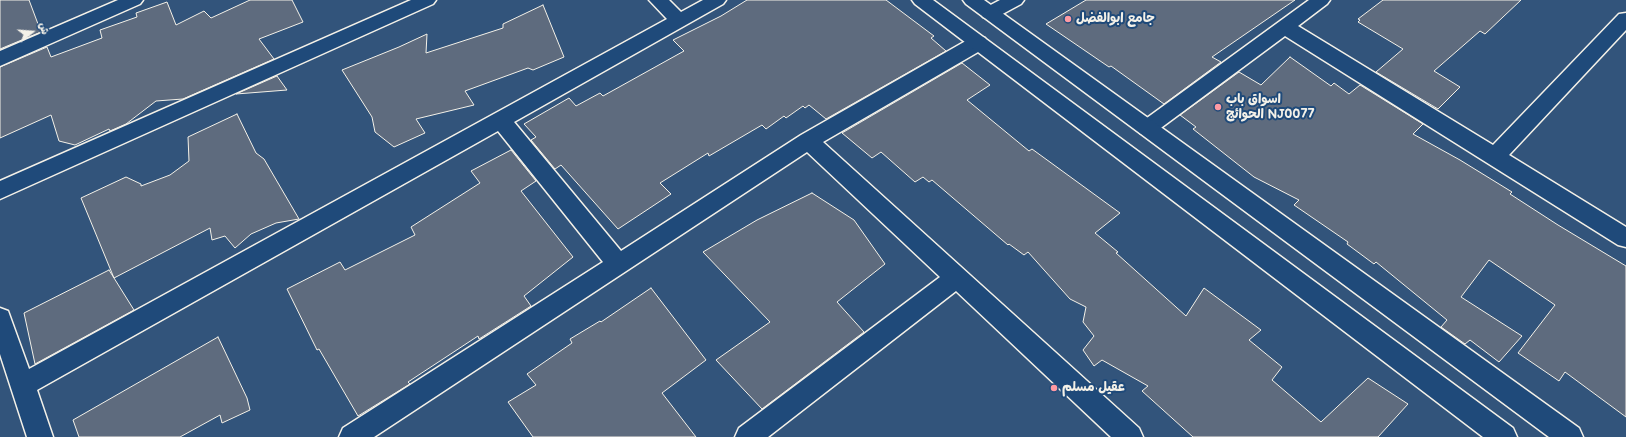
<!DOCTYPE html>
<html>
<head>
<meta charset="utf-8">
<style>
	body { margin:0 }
	#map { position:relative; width:1626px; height:437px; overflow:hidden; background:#32547b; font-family:"Balsamiq Sans","Playpen Sans Arabic",sans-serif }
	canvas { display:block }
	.north { position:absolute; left:12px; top:12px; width:40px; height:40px; -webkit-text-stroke:3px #1f4a7a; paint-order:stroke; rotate:73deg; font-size:11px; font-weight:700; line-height:16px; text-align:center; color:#f4f1e8 }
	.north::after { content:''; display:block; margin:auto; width:14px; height:18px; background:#f4f1e8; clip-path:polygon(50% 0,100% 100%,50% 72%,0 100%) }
</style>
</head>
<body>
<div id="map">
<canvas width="1626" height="437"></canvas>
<div class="north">ش</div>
</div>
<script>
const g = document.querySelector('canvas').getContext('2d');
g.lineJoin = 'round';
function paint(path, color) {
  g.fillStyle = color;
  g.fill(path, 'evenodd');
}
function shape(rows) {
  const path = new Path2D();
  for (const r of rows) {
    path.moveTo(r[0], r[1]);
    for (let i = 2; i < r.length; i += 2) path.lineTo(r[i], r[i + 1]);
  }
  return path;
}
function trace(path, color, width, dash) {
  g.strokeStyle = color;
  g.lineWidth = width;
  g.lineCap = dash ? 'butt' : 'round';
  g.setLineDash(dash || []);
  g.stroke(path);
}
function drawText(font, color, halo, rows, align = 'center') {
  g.font = font + ' "Balsamiq Sans","Playpen Sans Arabic",sans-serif';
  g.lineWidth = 4;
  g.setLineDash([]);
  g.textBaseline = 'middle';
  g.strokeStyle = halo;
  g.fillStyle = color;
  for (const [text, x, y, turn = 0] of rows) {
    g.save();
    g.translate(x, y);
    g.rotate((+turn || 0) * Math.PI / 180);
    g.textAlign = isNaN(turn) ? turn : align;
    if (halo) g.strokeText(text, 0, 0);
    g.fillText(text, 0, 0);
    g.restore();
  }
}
const building = shape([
	[0,0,29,0,41,32,0,49,0,0],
	[250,0,292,0,303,22,259,39,274,59,183,99,156,101,126,124,110,131,109,129,75,145,59,141,51,115,0,138,0,67,47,47,51,57,102,38,100,30,137,17,136,13,167,2,176,25,204,11,211,18,250,0],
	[747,0,886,0,934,36,931,38,946,51,826,119,809,105,805,108,803,106,786,118,784,116,766,129,762,125,709,156,708,153,660,183,671,194,618,229,561,165,555,169,531,140,536,137,524,124,569,98,576,106,600,93,603,96,684,51,673,40,721,16,747,0],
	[1086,0,1295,0,1212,57,1221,62,1164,104,1111,66,1109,67,1046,24,1086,0],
	[1383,0,1521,0,1485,34,1480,31,1434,71,1460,87,1438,109,1376,72,1403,49,1358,22,1360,20,1358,19,1383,0],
	[543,5,564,57,533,70,528,68,465,91,474,105,416,119,425,133,394,147,375,132,372,117,342,70,399,47,427,34,426,53,503,28,503,24,543,5],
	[1290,57,1331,86,1334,83,1349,94,1360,85,1423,124,1413,134,1460,160,1512,192,1510,194,1558,225,1626,266,1626,417,1565,372,1559,381,1518,353,1555,305,1489,260,1461,297,1522,336,1499,362,1470,340,1465,344,1441,327,1447,320,1376,262,1374,264,1347,244,1348,242,1294,205,1299,200,1254,177,1193,129,1196,127,1180,115,1239,72,1261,85,1290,57],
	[962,63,990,85,967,100,1029,151,1032,149,1120,213,1095,233,1118,252,1116,253,1186,316,1204,288,1261,330,1249,340,1282,367,1272,380,1321,422,1368,378,1408,404,1378,437,1193,437,1142,391,1148,386,1102,360,1094,366,1083,350,1094,336,1083,322,1086,307,1070,299,1028,252,1024,255,1009,244,1008,245,932,180,929,182,923,177,915,182,881,152,872,158,842,133,962,63],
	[277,76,287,90,236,94,277,76],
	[237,114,256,153,264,159,299,219,276,223,251,234,235,248,225,236,212,240,210,228,114,278,81,198,126,177,141,184,141,186,170,175,189,161,188,137,237,114],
	[511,150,536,181,521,191,573,257,524,296,531,306,479,339,478,336,408,382,410,384,358,416,319,349,317,350,287,289,340,262,345,270,415,235,411,227,480,183,471,171,511,150],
	[812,193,854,220,885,264,837,302,864,332,762,409,716,360,770,322,703,252,757,220,812,193],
	[109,270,134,310,35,364,24,313,109,270],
	[651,288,706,360,662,393,696,437,533,437,508,402,536,385,527,374,572,343,570,339,600,321,601,322,651,288],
	[218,337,247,398,250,410,222,423,220,415,180,437,79,437,73,420,218,337]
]);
paint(building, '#5e6b7e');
trace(building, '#f4f1e8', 1);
const street = shape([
	[118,0,143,0,140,4,0,66,0,51,118,0],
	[411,0,436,0,433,4,0,199,0,181,411,0],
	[649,0,669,0,681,12,703,0,726,0,723,4,514,122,621,251,801,135,971,38,978,36,985,38,987,43,985,48,823,142,1139,428,1143,437,1111,437,956,291,768,437,735,437,739,428,940,277,807,152,374,437,339,437,343,428,603,262,498,131,37,390,53,437,27,437,0,354,0,308,8,311,29,369,667,19,649,0],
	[1000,0,1024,0,1021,4,997,17,990,19,983,17,981,13,983,9,1000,0],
	[1309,0,1330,0,1327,4,1298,26,1493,145,1619,14,1626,13,1626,30,1509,155,1626,227,1626,247,1618,245,1285,36,1154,133,1147,136,1140,133,1137,128,1140,123,1309,0]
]);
const secondary = shape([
	[912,0,933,0,1513,428,1517,437,1483,437,915,4,912,0],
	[963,0,984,0,1579,428,1583,437,1549,437,966,4,963,0]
]);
trace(street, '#f4f1e8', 3);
trace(secondary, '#f4f1e8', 3);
paint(street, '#1f4a7a');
paint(secondary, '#1f4a7a');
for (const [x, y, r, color] of [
	[1068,19,4,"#ff9aa2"],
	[1218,107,4,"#ff9aa2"],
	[1054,388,4,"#ff9aa2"]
]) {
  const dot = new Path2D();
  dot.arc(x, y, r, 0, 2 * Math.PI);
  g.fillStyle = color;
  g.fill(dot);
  trace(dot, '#1f4a7a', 1.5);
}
drawText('bold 13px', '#f4f1e8', '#1f4a7a', [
	["جامع ابوالفضل",1076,19],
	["اسواق باب",1226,100],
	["الحوائج NJ0077",1226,115],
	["عقيل مسلم",1062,388]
], 'left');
</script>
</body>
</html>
